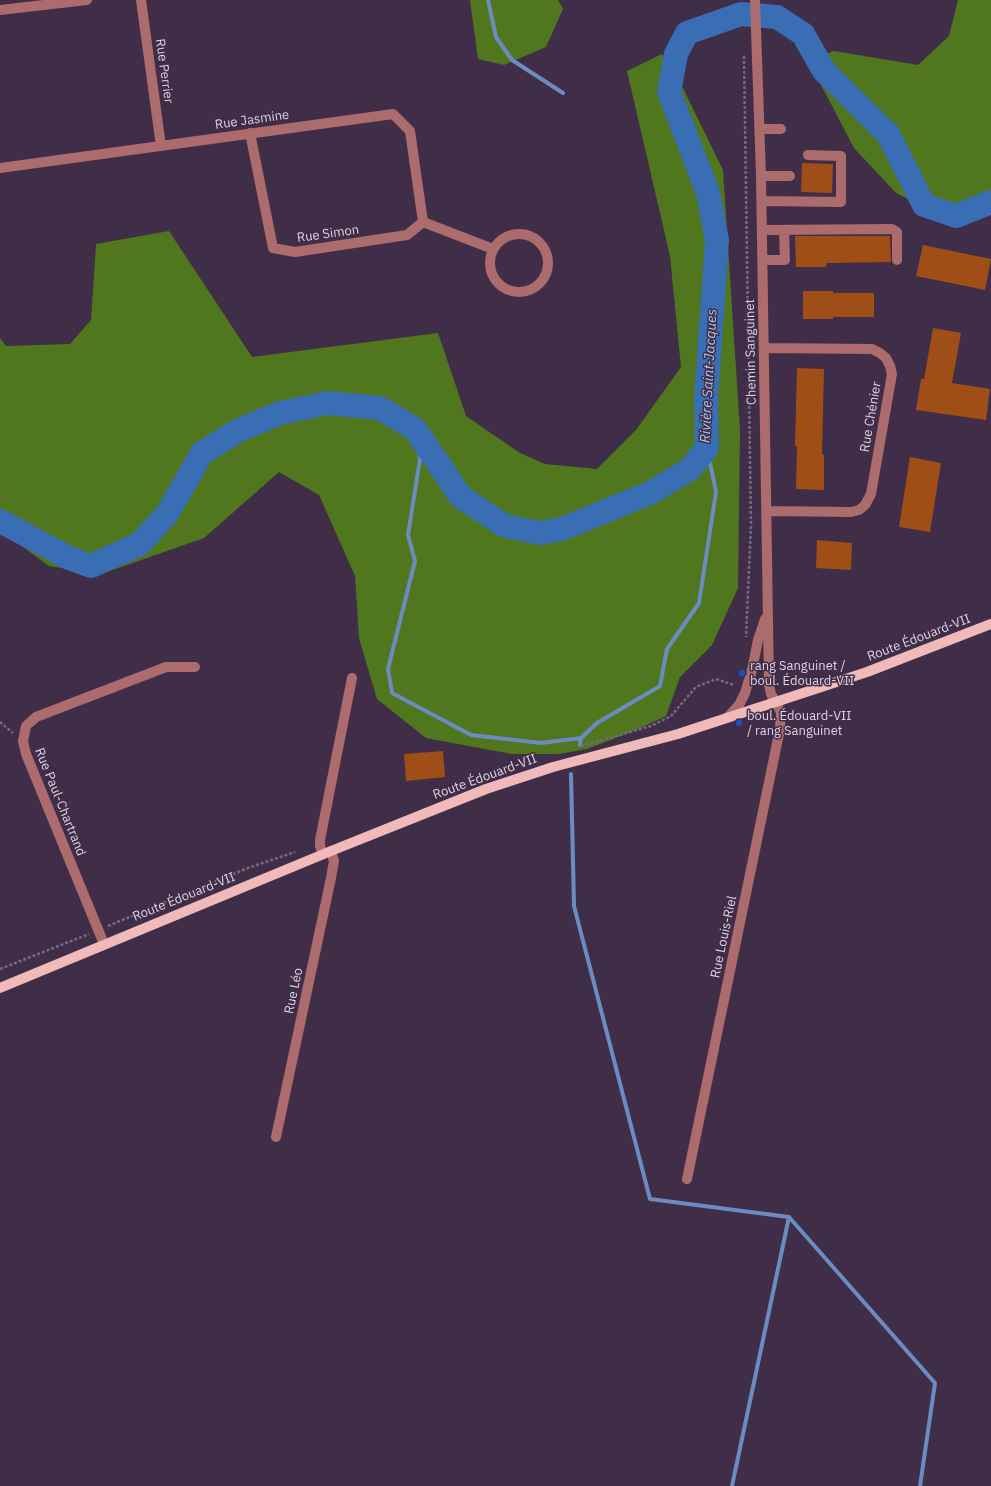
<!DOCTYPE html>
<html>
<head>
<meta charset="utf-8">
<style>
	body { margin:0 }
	canvas { display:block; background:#402d47 }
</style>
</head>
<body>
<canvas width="991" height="1486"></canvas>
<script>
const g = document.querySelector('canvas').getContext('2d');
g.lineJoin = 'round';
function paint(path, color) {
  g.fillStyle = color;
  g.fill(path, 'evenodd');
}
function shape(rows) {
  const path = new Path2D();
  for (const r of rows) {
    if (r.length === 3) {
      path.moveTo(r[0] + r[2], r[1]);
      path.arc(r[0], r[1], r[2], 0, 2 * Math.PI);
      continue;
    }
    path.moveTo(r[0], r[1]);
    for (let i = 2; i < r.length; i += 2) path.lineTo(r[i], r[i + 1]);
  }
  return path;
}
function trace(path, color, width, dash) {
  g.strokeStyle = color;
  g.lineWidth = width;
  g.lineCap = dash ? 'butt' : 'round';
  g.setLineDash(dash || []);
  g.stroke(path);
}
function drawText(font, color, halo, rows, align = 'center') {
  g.font = font + ' "IBM Plex Sans",sans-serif';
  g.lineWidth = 3;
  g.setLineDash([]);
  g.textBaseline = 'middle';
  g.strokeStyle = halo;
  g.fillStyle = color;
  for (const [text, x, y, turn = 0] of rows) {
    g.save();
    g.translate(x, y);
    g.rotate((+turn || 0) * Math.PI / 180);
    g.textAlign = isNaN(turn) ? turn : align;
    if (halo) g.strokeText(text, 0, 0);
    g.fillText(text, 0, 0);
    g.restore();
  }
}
paint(shape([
	[470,0,558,0,563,9,546,47,504,65,478,59],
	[958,0,991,0,991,206,942,216,896,193,854,148,808,60,834,51,918,65,949,36],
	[662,54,674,70,723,170,740,430,738,588,712,645,680,677,666,716,636,730,587,749,558,754,512,754,426,738,377,699,359,638,355,576,319,495,279,472,204,538,101,574,49,566,0,530,0,338,6,346,70,344,91,320,96,244,169,231,252,357,438,333,466,416,520,453,545,464,597,469,636,430,681,367,670,256,627,71]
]), '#50771e');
trace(shape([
	[488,0,496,37,512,60,563,93],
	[415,429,420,459,408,535,415,561,388,669,392,693,471,735,541,743,581,738],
	[580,745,581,738,597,723,660,686,667,649,699,603,716,492,707,448],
	[571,774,574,906,650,1199,789,1217,935,1383,920,1486],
	[732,1486,789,1217]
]), '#6a8cc2', 4);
trace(shape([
	[0,521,69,558,91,566,140,544,167,514,202,453,239,430,280,413,328,403,380,408,415,429,461,497,505,526,540,533,562,529,652,492,690,469,707,448,706,399,717,240,708,193,669,92,676,54,687,33,741,14,777,17,803,34,824,71,888,134,924,205,956,216,991,202]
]), '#396db4', 24);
paint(shape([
	[802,163,833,164,832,193,801,192],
	[795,236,890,236,891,262,827,263,826,267,796,267],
	[923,245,991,259,985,290,916,276],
	[803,291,833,291,833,293,874,293,874,317,833,317,833,319,803,319],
	[933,328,961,333,952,383,990,389,986,420,916,410,921,379,924,379],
	[797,368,824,369,822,454,824,455,824,490,796,489,797,446,795,446],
	[910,457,941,463,930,532,899,527],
	[817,540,852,543,851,570,816,568],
	[443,751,445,777,406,781,404,754]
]), '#9e4e16');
trace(shape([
	[744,56,751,525,746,637],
	[0,722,13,733],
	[581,746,651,726,671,716,696,687,716,679,734,685],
	[108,926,248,868,295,852],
	[0,969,89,934]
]), '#78687f', 2.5, [3, 2]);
trace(shape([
	[141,0,161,146],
	[0,10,87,0],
	[760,129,781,129],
	[250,133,273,248,295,252,407,235,423,222],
	[0,168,393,114,410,131,423,222],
	[761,176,790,176],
	[762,201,841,202,841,156,808,155],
	[423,222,493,249],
	[762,230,892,229,897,232,897,260],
	[519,263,29],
	[762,260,785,260,784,230],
	[764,348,872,349,880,353,886,358,890,366,892,374,871,494,865,505,859,510,851,512,767,511],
	[728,717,739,705,745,693,752,670,758,640,765,619],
	[323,854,320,846,320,840,352,678],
	[104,944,26,754,23,741,26,726,36,717,166,667,195,667],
	[276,1137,331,878,334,861,331,851],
	[687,1179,780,729,781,712,771,694,769,685,761,176,755,0]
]), '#ac6b6c', 10);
trace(shape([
	[0,988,331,851,486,789,553,767,678,734,867,672,991,624]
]), '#f1baba', 10);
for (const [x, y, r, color] of [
	[742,673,4,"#1a4fb4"],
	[739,723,4,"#1a4fb4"]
]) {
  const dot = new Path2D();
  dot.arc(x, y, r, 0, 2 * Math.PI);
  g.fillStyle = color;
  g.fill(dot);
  trace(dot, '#402d47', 1.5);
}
drawText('13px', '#ded3e3', '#402d47', [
	["Rue Perrier",164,71,82],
	["Rue Jasmine",252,120,-8],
	["Rue Simon",328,234,-8],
	["Chemin Sanguinet",751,352,-91],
	["Rue Chénier",871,417,-80],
	["Route Édouard-VII",919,638,-21],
	["Route Édouard-VII",485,777,-20],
	["Rue Paul-Chartrand",60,802,68],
	["Route Édouard-VII",184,897,-22],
	["Rue Louis-Riel",724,937,-78],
	["Rue Léo",294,991,-78]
]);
drawText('13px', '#ded3e3', '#402d47', [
	["rang Sanguinet /",750,666],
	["boul. Édouard-VII",750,681],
	["boul. Édouard-VII",747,716],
	["/ rang Sanguinet",747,731]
], 'left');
drawText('italic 14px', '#adc9ef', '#402d47', [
	["Rivière Saint-Jacques",709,376,-87]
]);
</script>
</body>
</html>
